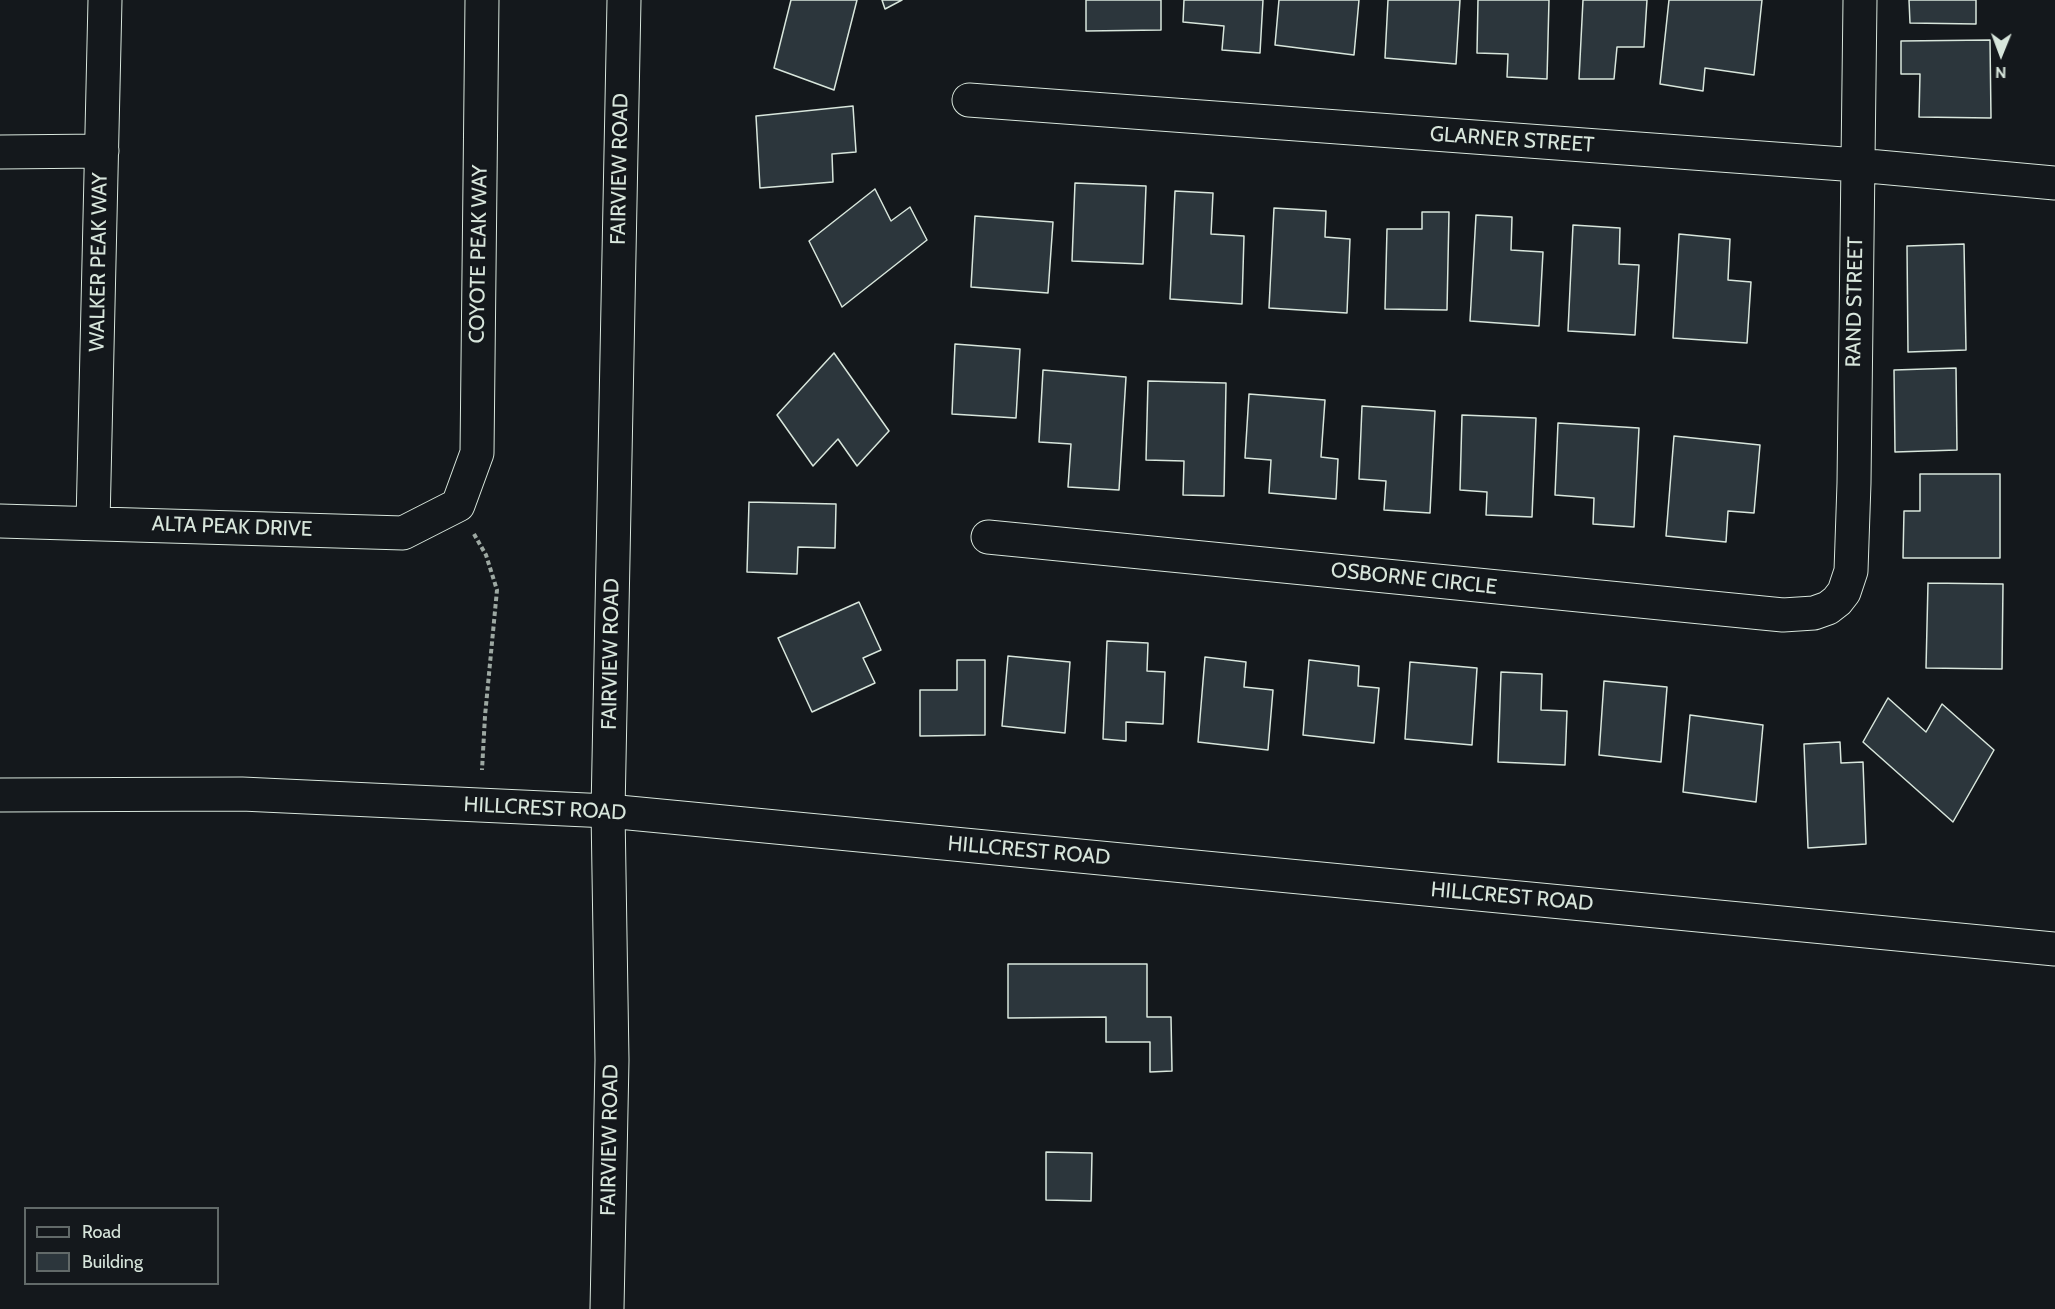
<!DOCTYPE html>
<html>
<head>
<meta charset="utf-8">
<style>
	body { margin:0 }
	#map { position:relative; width:2055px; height:1309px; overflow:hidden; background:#14181c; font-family:Cabin,sans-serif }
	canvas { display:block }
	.legend { position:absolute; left:24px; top:1207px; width:195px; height:78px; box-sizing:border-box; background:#14181c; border:2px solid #626a69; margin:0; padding:8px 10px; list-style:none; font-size:18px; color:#d8e6dc }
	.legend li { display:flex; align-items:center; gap:12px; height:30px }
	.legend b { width:30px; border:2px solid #626a69 }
	.north { position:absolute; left:1971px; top:24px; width:60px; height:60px; -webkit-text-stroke:4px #14181c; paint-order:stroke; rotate:181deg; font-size:16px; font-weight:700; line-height:24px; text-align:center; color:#d8e6dc }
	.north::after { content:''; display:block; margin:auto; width:21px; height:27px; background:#d8e6dc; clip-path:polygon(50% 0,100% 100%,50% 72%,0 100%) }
</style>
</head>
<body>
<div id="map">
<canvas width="2055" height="1309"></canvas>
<ul class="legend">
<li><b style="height:8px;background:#14181c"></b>Road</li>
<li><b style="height:16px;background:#2c363c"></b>Building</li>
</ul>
<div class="north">N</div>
</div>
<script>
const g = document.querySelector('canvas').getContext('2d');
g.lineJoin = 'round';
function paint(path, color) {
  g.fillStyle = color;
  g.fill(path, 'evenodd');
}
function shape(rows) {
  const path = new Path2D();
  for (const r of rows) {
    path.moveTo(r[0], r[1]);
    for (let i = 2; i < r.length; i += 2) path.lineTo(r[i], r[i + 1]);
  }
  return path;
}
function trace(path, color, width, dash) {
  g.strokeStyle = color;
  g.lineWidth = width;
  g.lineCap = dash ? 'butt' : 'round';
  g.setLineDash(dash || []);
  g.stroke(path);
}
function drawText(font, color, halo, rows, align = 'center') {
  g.font = font + ' Cabin,sans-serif';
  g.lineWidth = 4.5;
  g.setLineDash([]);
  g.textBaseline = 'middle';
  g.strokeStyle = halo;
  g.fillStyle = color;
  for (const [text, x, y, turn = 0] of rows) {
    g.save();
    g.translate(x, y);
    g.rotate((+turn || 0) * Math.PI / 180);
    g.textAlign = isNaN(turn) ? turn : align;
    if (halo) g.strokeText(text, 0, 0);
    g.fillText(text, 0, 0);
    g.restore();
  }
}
const building = shape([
	[791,0,857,0,834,90,774,68,791,0],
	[882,0,902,0,885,9,882,0],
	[1086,0,1161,0,1161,30,1086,31,1086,0],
	[1184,0,1263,0,1260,53,1222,50,1224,26,1183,22,1184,0],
	[1279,0,1359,0,1354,55,1275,45,1279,0],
	[1388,0,1460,0,1456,64,1385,58,1388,0],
	[1478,0,1549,0,1547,79,1507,77,1508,54,1477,53,1478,0],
	[1583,0,1647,0,1644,47,1617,47,1614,79,1579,79,1583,0],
	[1669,0,1762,0,1754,75,1705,68,1703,91,1660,84,1669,0],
	[1909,0,1976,0,1976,24,1910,23,1909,0],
	[1990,40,1991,118,1919,117,1920,74,1901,74,1901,41,1990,40],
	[853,106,856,152,832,154,833,182,760,188,756,116,853,106],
	[1075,183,1146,186,1143,264,1072,261,1075,183],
	[875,189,891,221,910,207,927,240,842,307,809,241,875,189],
	[1175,191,1213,193,1211,234,1244,236,1242,304,1170,299,1175,191],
	[1274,208,1326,211,1325,237,1350,239,1347,313,1269,308,1274,208],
	[1422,212,1449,212,1447,310,1385,309,1387,229,1422,229,1422,212],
	[1476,215,1512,217,1511,250,1543,252,1539,326,1470,321,1476,215],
	[975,216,1053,222,1048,293,971,287,975,216],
	[1573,225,1620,228,1619,264,1639,265,1635,335,1568,331,1573,225],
	[1679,234,1730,239,1728,280,1751,282,1747,343,1673,338,1679,234],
	[1964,244,1966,350,1908,352,1907,246,1964,244],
	[955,344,1020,349,1016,418,952,414,955,344],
	[834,353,889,431,857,466,838,439,813,466,777,415,834,353],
	[1956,368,1957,450,1895,452,1894,370,1956,368],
	[1043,370,1126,377,1119,490,1068,487,1071,444,1039,442,1043,370],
	[1148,381,1226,383,1224,496,1183,495,1184,461,1146,460,1148,381],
	[1249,394,1325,400,1321,457,1338,459,1336,499,1269,493,1271,460,1245,458,1249,394],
	[1362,406,1435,411,1430,513,1384,510,1386,481,1359,479,1362,406],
	[1462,415,1536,418,1532,517,1486,515,1487,492,1460,490,1462,415],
	[1558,423,1639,428,1634,527,1593,524,1594,498,1555,495,1558,423],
	[1674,436,1760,445,1754,513,1728,511,1726,542,1666,536,1674,436],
	[1920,474,2000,474,2000,558,1903,558,1904,511,1920,511,1920,474],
	[749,502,836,504,835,548,798,547,797,574,747,572,749,502],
	[1928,583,2003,584,2002,669,1926,668,1928,583],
	[859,602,881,650,863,658,875,683,812,712,778,638,859,602],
	[1107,641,1148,643,1147,671,1165,672,1163,724,1126,722,1126,741,1103,739,1107,641],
	[1008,656,1070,662,1065,733,1002,726,1008,656],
	[1205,657,1246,662,1244,687,1273,690,1268,750,1198,742,1205,657],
	[957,660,985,660,985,735,920,736,920,690,957,690,957,660],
	[1309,660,1359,666,1358,686,1379,688,1374,743,1303,735,1309,660],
	[1410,662,1477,668,1472,745,1405,739,1410,662],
	[1501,672,1542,674,1541,710,1567,711,1565,765,1498,762,1501,672],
	[1604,681,1667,687,1661,762,1599,755,1604,681],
	[1888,698,1926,732,1942,704,1994,750,1953,822,1863,742,1888,698],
	[1690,715,1763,725,1756,802,1683,792,1690,715],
	[1840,742,1841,763,1863,762,1866,844,1808,848,1804,744,1840,742],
	[1008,964,1147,964,1147,1017,1171,1017,1172,1071,1150,1072,1150,1042,1106,1042,1106,1017,1008,1018,1008,964],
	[1046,1152,1092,1153,1091,1201,1046,1200,1046,1152]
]);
paint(building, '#2c363c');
trace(building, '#d8e6dc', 1.5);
const minor = shape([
	[969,100,1857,165,2055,183],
	[0,152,102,151],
	[0,521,403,533,458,505,477,453,482,0],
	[93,523,105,0],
	[988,537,1783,615,1814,613,1828,608,1837,601,1844,592,1851,571,1854,483,1860,0]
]);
const tertiary = shape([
	[0,795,242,794,608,811,2055,949]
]);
const secondary = shape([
	[607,1309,612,1060,608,811,624,0]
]);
trace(minor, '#d8e6dc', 35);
trace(tertiary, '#d8e6dc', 35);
trace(secondary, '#d8e6dc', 35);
trace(shape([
	[474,534,486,555,497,590,485,716,482,770]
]), '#9da8a2', 4, [4.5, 3]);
trace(minor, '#14181c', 33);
trace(tertiary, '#14181c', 33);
trace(secondary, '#14181c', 33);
drawText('21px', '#d8e6dc', '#14181c', [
	["GLARNER STREET",1512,140,4],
	["FAIRVIEW ROAD",620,169,-89],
	["COYOTE PEAK WAY",479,254,-89],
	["WALKER PEAK WAY",99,262,-89],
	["RAND STREET",1855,302,-89],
	["ALTA PEAK DRIVE",232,527,2],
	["OSBORNE CIRCLE",1414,579,6],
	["FAIRVIEW ROAD",611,654,-89],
	["HILLCREST ROAD",545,809,3],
	["HILLCREST ROAD",1029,851,5],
	["HILLCREST ROAD",1512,897,5],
	["FAIRVIEW ROAD",610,1140,-89]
]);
</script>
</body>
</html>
